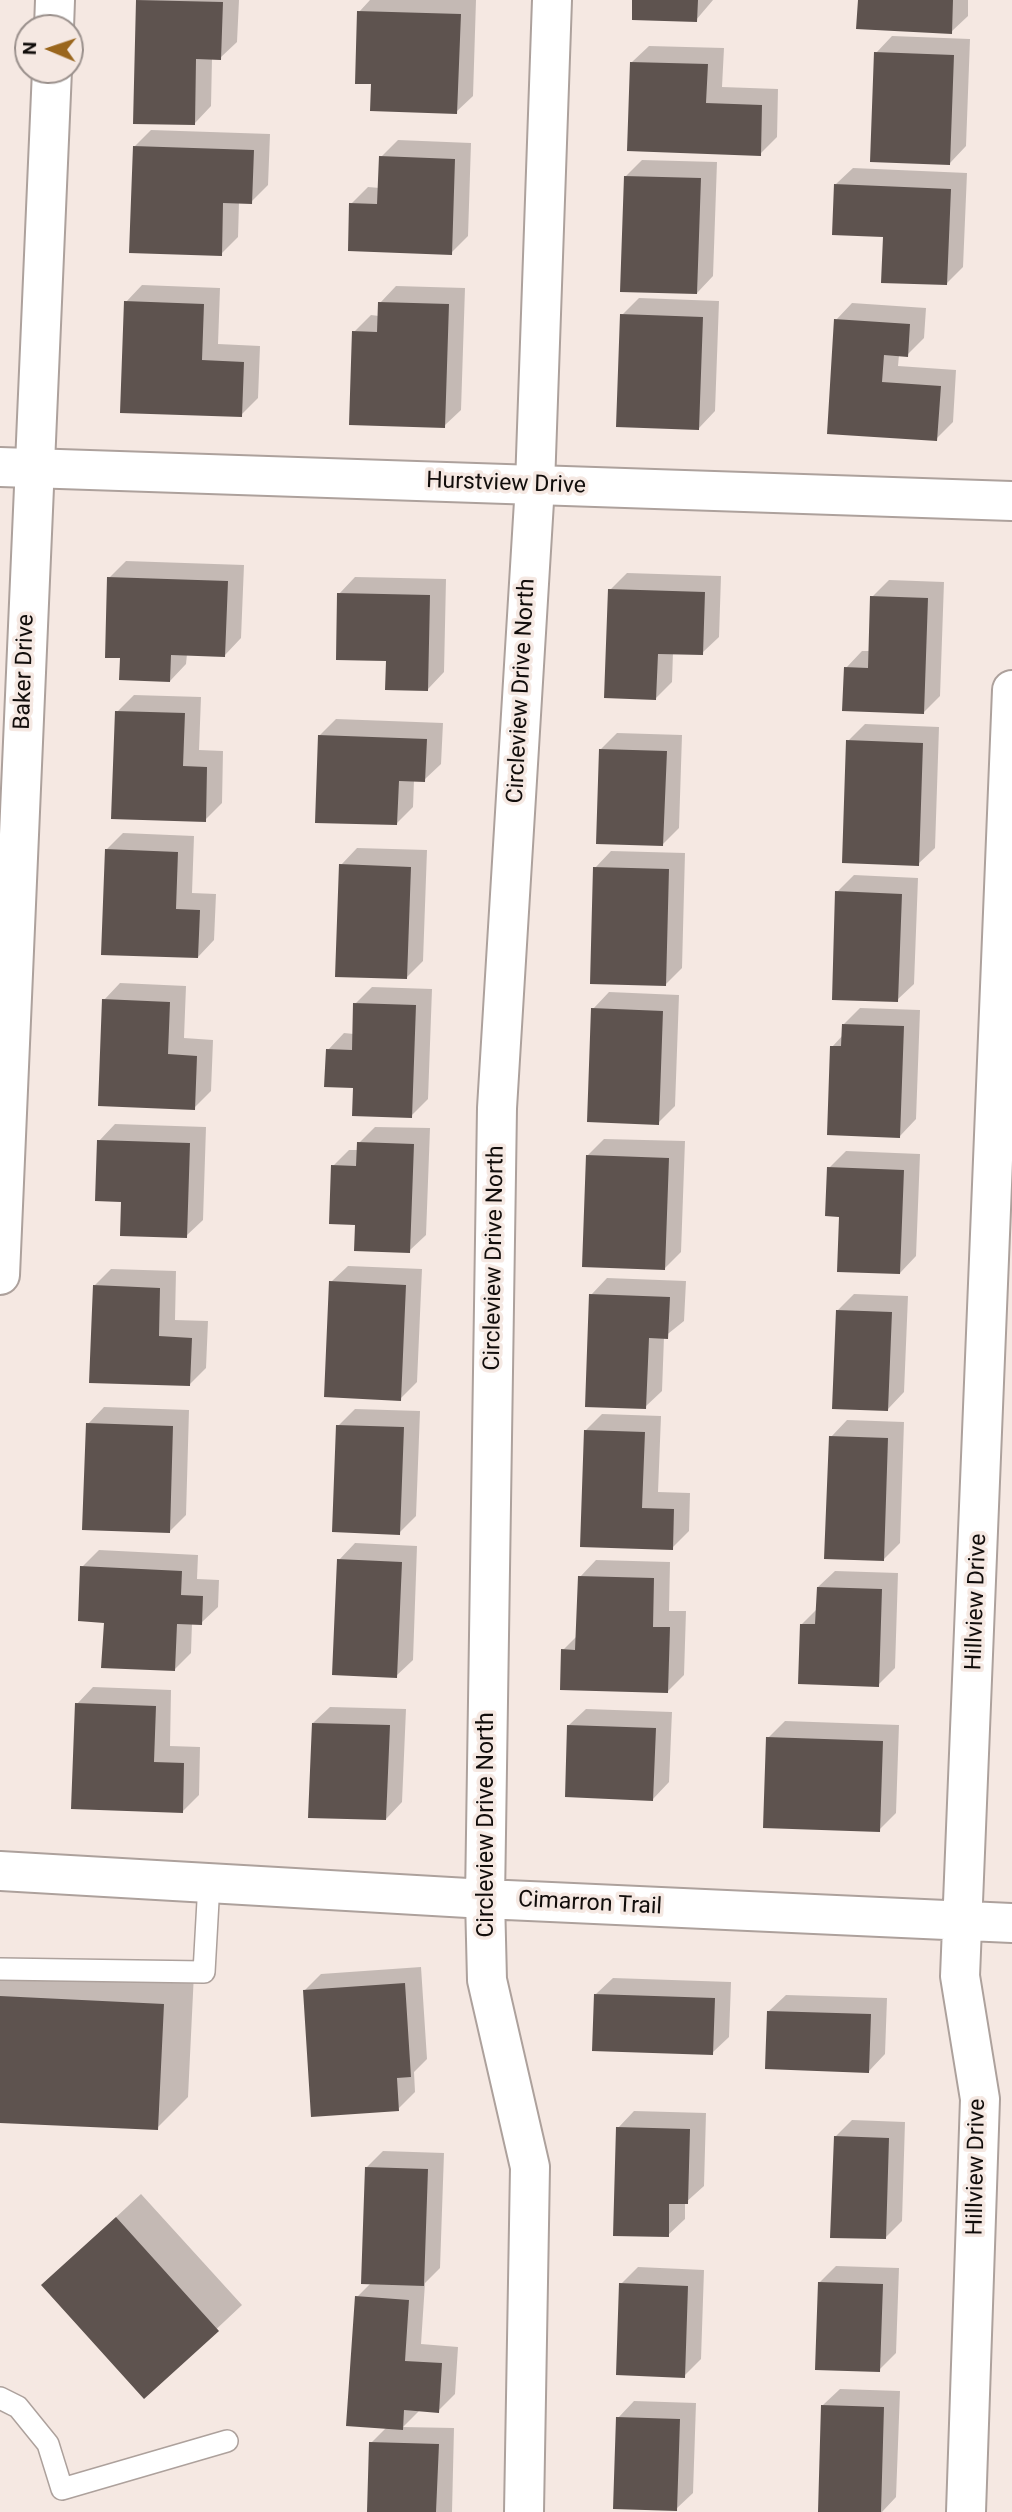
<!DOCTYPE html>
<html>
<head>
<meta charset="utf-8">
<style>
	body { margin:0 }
	#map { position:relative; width:1012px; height:2512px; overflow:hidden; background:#f5e8e2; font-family:Roboto,sans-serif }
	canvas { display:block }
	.north { position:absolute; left:14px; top:14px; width:70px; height:70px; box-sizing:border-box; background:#f5e8e2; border:2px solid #9a908c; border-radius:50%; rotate:272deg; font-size:19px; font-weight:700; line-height:28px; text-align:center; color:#110d0b }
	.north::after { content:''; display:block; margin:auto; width:24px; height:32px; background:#9a661d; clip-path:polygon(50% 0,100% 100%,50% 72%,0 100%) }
</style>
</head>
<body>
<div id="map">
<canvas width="1012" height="2512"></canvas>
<div class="north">N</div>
</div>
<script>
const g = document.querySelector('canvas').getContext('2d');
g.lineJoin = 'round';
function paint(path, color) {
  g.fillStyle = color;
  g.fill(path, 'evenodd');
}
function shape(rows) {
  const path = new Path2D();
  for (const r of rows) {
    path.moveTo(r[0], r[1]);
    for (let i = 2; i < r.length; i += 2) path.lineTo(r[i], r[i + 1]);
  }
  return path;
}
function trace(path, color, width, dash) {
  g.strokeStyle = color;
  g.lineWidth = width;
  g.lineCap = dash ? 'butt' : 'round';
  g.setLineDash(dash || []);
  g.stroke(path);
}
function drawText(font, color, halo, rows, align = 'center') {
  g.font = font + ' Roboto,sans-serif';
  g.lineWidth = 7;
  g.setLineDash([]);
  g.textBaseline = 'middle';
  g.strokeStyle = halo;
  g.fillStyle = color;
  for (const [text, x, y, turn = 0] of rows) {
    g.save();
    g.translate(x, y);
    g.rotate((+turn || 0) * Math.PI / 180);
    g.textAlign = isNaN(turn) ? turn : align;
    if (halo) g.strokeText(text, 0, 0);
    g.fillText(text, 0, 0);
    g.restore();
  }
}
paint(shape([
	[138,0,239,0,237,42,220,58,212,58,211,106,195,123,134,122],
	[370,0,476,0,473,96,456,112,372,82,359,12],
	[634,0,713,0,696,20],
	[859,0,968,0,968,16,951,32],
	[892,36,970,39,966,146,950,163,876,53],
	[649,46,724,48,722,87,778,89,777,137,760,154,632,62],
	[151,130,270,134,268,185,251,202,239,202,238,237,221,254,135,146],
	[398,140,471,143,468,236,451,253,351,204,368,187,380,188,381,157],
	[642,160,717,162,713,276,697,293,626,176],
	[853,168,967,173,963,267,946,284,885,236,836,184],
	[142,285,220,288,218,344,260,346,258,398,241,415,126,302],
	[396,286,465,288,461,410,444,426,354,332,371,315,379,316,380,303],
	[639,298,719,301,715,411,699,428,622,315],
	[852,303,926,308,924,338,907,355,899,355,898,366,956,370,953,422,936,439,829,432,836,320],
	[126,561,244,565,241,638,225,655,187,654,186,664,170,681,122,656,109,578],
	[627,573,721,576,719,637,702,653,673,652,672,682,655,699,610,590],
	[355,577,446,579,444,672,428,689,387,659,339,594],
	[889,580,944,582,940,696,923,713,846,668,862,651,870,651,872,597],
	[134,695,201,697,199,750,223,751,222,803,205,820,117,712],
	[336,719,443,723,441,764,424,780,414,780,413,807,396,824,319,736],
	[865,724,939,727,935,848,918,864,848,741],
	[617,733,682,735,679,828,663,844,601,749],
	[123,833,194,836,192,893,216,894,214,940,198,957,106,850],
	[357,848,427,850,423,961,406,978,341,865],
	[611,851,685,853,682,968,666,984,595,868],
	[854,875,918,878,914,984,897,1000,837,892],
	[120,983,186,986,184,1038,213,1040,211,1091,194,1108,104,1000],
	[372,987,432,989,428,1099,411,1116,355,1086,328,1050,344,1033,354,1034,355,1004],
	[609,992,679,995,675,1106,658,1123,593,1009],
	[860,1008,920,1010,916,1119,900,1136,832,1047,843,1035,844,1024],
	[115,1124,206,1127,203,1220,186,1236,123,1201,99,1141],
	[375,1127,430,1128,426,1235,409,1251,357,1223,333,1166,349,1150,359,1150,359,1143],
	[604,1139,685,1141,681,1252,664,1269,588,1155],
	[846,1151,920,1154,916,1256,900,1273,841,1215,829,1168],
	[348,1266,422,1269,417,1382,400,1399,331,1282],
	[111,1269,176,1271,175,1320,208,1321,206,1368,189,1385,94,1286],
	[607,1278,686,1281,684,1321,664,1337,662,1391,645,1407,591,1295],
	[854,1294,908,1296,904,1392,888,1409,837,1311],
	[104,1407,189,1410,186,1515,169,1532,88,1424],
	[355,1409,420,1411,416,1516,399,1533,338,1426],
	[602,1414,661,1416,658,1492,690,1493,689,1531,672,1548,581,1545,585,1431],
	[847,1420,904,1422,900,1543,883,1560,831,1437],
	[355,1543,417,1546,413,1660,396,1676,339,1560],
	[99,1550,198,1555,197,1579,219,1580,218,1607,201,1623,192,1623,191,1653,174,1670,105,1621,82,1567],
	[596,1560,670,1562,669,1611,686,1611,684,1675,667,1692,563,1650,578,1635,580,1577],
	[835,1571,898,1573,895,1668,878,1685,802,1624,818,1608,818,1587],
	[93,1687,171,1690,170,1746,200,1747,199,1795,182,1812,77,1704],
	[330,1707,406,1709,402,1802,386,1819,313,1723],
	[586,1709,672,1712,669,1782,653,1799,569,1725],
	[785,1721,899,1725,896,1813,879,1830,768,1738],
	[0,1965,194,1973,188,2097,157,2128,0,2121],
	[421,1967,427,2059,414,2072,415,2092,398,2109,305,1990,321,1974],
	[613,1978,731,1982,729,2037,712,2053,596,1994],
	[786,1995,887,1998,885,2054,869,2071,769,2011],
	[634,2111,706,2113,704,2186,685,2203,685,2219,668,2235,618,2128],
	[852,2120,905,2122,902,2221,885,2238,836,2136],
	[383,2151,444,2153,440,2268,425,2283,421,2344,458,2347,455,2394,438,2411,419,2411,403,2427,454,2428,452,2512,368,2512,371,2443,387,2427,357,2297,371,2283,367,2167],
	[141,2194,242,2305,144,2397,43,2285],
	[836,2266,899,2268,896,2353,879,2370,819,2283],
	[638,2267,704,2270,701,2359,684,2376,621,2284],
	[840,2389,900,2391,896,2497,882,2512,819,2512,823,2405],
	[634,2401,696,2403,693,2493,676,2509,618,2418]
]), '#0003');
paint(shape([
	[136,0,223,2,221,60,196,59,195,125,133,124],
	[632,0,698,0,697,22,632,20],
	[858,0,953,0,952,34,856,29],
	[357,11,461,14,457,114,370,111,371,84,355,84],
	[874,52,954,55,950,165,870,162],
	[630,62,708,64,706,103,762,105,761,156,627,151],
	[133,146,254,150,252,204,223,203,222,256,129,253],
	[379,156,455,159,452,255,348,251,349,203,377,204],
	[624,176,701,178,697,294,620,292],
	[834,184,951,189,947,285,881,283,883,237,832,235],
	[124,301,204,304,202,360,244,362,242,417,120,413],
	[378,302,449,304,445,428,349,425,352,331,377,332],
	[620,314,703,317,699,430,616,427],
	[834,319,910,324,908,357,884,355,882,382,941,386,937,441,827,434],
	[107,577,228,581,225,657,171,655,170,682,119,680,120,658,105,658],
	[608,589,705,592,703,655,658,654,656,700,604,698],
	[337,593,430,595,428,691,385,690,386,661,336,660],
	[870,596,928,598,924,714,842,711,844,667,868,668],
	[115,711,185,713,183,766,207,767,206,822,111,819],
	[318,735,427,739,425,782,399,781,397,825,315,823],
	[846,740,923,743,919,866,842,863],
	[599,749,667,751,663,846,596,844],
	[105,849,178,852,176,909,200,910,198,958,101,955],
	[339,864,411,867,407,979,335,977],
	[593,867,669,869,666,986,590,984],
	[835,891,902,894,898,1002,832,1000],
	[102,999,170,1002,168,1054,197,1056,195,1110,98,1106],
	[353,1003,416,1005,412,1118,352,1116,353,1088,324,1087,326,1049,352,1050],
	[591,1008,663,1011,659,1125,587,1122],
	[842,1024,904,1026,900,1138,827,1135,830,1046,841,1046],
	[97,1140,190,1143,187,1238,120,1236,121,1202,95,1201],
	[357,1142,414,1144,410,1253,354,1251,355,1225,329,1224,331,1165,356,1166],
	[586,1155,669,1158,665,1270,582,1267],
	[827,1167,904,1170,900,1274,837,1272,839,1217,825,1216],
	[329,1281,406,1285,401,1401,324,1397],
	[93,1285,160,1288,159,1336,192,1338,190,1386,89,1383],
	[589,1294,670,1297,668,1339,649,1338,646,1409,585,1407],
	[836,1310,892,1312,888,1411,832,1409],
	[86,1423,173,1426,170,1533,82,1530],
	[336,1425,404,1427,400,1535,332,1532],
	[584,1430,645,1432,642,1508,674,1509,673,1550,580,1547],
	[829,1436,888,1438,884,1561,824,1559],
	[337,1559,402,1562,397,1678,332,1675],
	[80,1566,182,1571,181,1595,203,1596,202,1625,177,1624,175,1671,101,1668,104,1623,78,1621],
	[578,1576,654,1578,653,1627,670,1627,668,1693,560,1690,561,1649,575,1650],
	[817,1587,882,1589,879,1687,798,1684,800,1624,815,1624],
	[75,1703,156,1706,154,1762,184,1763,183,1813,71,1809],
	[312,1723,390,1725,386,1820,308,1818],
	[567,1725,656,1728,653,1801,565,1797],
	[766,1737,883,1741,880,1832,763,1828],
	[405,1983,411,2077,397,2078,399,2111,311,2117,303,1990],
	[594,1994,715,1998,713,2055,592,2051],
	[0,1996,164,2004,158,2130,0,2123],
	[767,2011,871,2014,869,2073,765,2069],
	[616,2127,690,2129,688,2204,669,2204,669,2237,613,2236],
	[834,2136,889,2138,886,2239,830,2238],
	[365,2167,428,2169,424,2286,361,2284],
	[116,2217,219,2331,144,2399,41,2285],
	[818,2282,883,2284,880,2372,815,2370],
	[619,2283,688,2286,685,2378,616,2375],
	[355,2296,409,2300,405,2361,442,2363,439,2413,404,2410,403,2430,346,2426],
	[821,2405,884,2407,881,2512,818,2512],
	[616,2417,680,2419,677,2511,613,2509],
	[369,2442,439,2444,436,2512,367,2512]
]), '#5e534f');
const lane = shape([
	[0,1969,204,1972,209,1883],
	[0,2398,18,2407,48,2444,62,2489,227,2441]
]);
const street = shape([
	[54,28,55,0],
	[0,1275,52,70],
	[0,1871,485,1899,1012,1923],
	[524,2512,530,2167,487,1980,485,1899,497,1108,535,485,552,0],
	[966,2512,980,2099,960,1976,1012,690]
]);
const secondary = shape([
	[0,467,1012,501]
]);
trace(lane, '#ada19c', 24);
trace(street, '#ada19c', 42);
trace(secondary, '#ada19c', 42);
trace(lane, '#fff', 21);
trace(street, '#fff', 38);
trace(secondary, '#fff', 38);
drawText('23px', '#110d0b', '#f5e8e2', [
	["Hurstview Drive",506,484,2],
	["Baker Drive",25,672,-88],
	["Circleview Drive North",522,691,-87],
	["Circleview Drive North",495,1258,-89],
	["Hillview Drive",977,1602,-88],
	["Circleview Drive North",487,1825,-90],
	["Cimarron Trail",590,1904,3],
	["Hillview Drive",977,2167,-89]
]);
</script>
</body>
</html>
